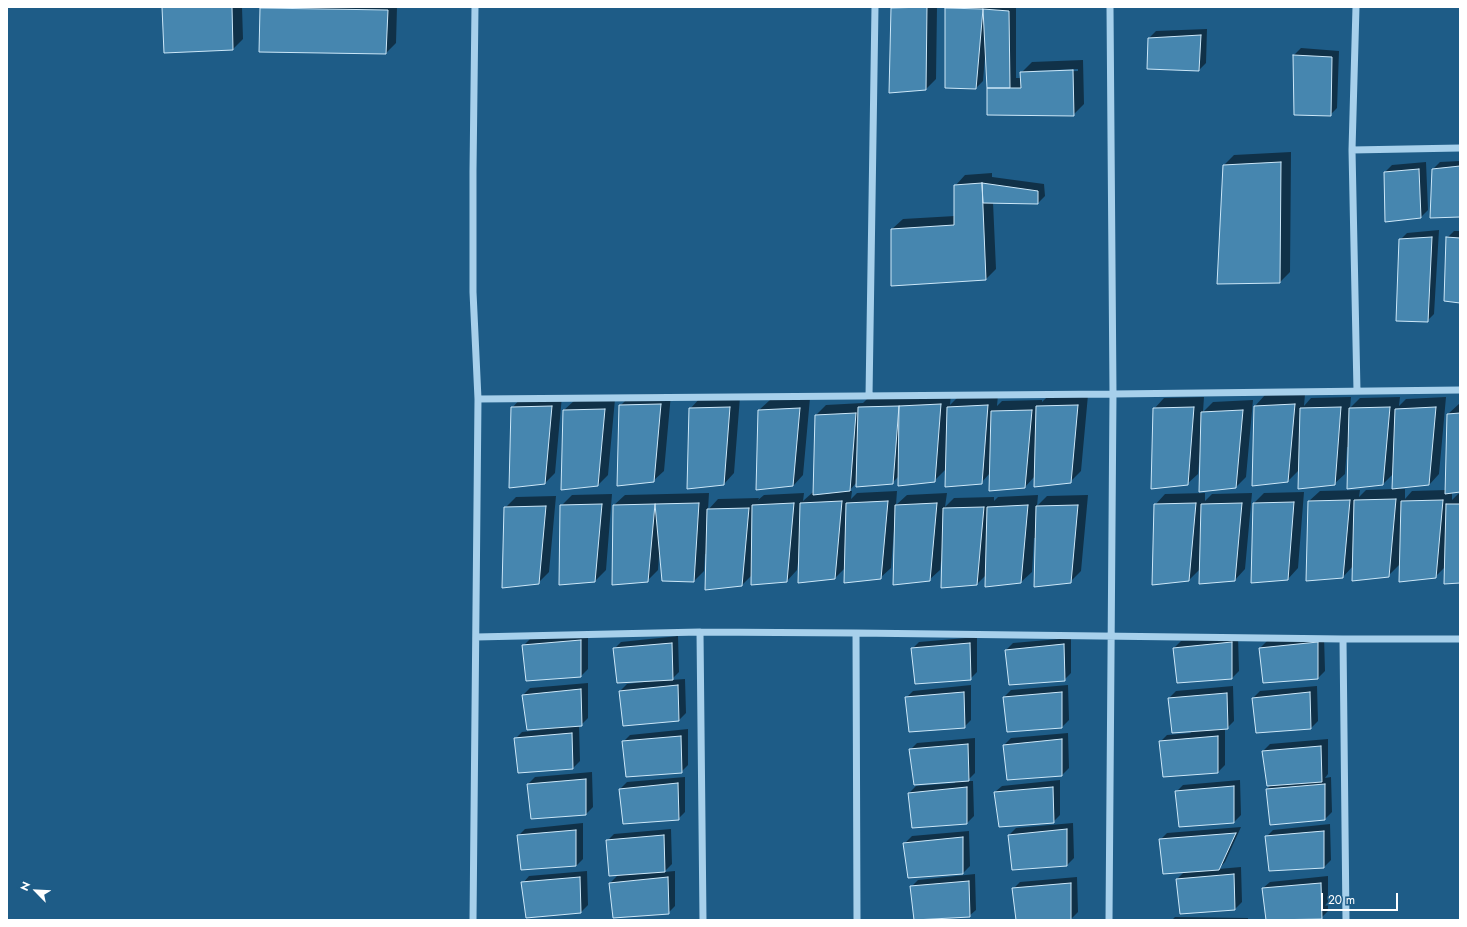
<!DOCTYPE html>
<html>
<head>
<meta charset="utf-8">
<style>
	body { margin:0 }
	#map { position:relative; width:1467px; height:927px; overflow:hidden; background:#1e5c87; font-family:Jost,sans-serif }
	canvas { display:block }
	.frame { position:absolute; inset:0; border:8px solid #fff; pointer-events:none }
	.north { position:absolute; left:16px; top:871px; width:40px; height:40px; -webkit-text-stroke:3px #1e5c87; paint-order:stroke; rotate:294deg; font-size:11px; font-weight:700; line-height:16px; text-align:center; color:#fff }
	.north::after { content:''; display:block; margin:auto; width:14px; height:18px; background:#fff; clip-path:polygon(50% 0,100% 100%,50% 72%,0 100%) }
	.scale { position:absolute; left:1321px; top:893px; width:77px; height:18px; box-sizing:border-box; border:2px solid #fff; border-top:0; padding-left:5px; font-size:12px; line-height:14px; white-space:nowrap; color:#fff; -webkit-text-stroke:3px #1e5c87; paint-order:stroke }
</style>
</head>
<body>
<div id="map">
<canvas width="1467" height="927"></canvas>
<div class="frame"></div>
<div class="north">N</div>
<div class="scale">20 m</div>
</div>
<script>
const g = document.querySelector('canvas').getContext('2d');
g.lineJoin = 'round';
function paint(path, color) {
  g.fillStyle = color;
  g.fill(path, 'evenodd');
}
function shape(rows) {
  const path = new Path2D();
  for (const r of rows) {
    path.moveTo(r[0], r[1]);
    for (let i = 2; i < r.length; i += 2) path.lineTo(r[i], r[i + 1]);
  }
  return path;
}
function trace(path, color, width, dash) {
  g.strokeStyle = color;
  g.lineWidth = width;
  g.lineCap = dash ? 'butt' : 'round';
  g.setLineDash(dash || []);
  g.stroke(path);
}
paint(shape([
	[163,7,242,7,243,39,233,49],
	[262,7,397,7,396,43,386,53,261,8],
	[892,7,937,7,936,79,926,89,890,92],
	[948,7,1016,7,1016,78,1022,78,1021,73,1032,62,1083,60,1084,104,1073,115,988,114,986,57,985,57,983,81,976,88,946,9],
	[1078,69,1078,71,1031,73,1031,71],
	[1207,29,1206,63,1199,70,1149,38,1156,31],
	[1301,48,1339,51,1337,108,1330,115,1295,114,1294,55],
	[1291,152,1290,272,1280,282,1224,165,1234,155],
	[1460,161,1460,216,1433,169,1440,162],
	[1426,162,1428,210,1421,217,1385,172,1392,165],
	[992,173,992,177,1044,184,1045,196,1038,203,993,202,996,269,986,279,892,229,903,219,955,216,955,186,965,175],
	[1439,230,1434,314,1427,321,1400,240,1407,233],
	[1454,231,1460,231,1460,302,1447,238],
	[671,394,664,471,653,481,620,406,631,395],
	[951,394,950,405,958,397,998,395,997,406,1002,401,1042,400,1042,402,1048,396,1088,395,1081,471,1070,482,1035,476,1025,487,990,473,981,483,946,469,934,481,899,476,892,483,857,482,849,491,852,491,851,499,857,493,897,491,896,505,907,495,947,493,945,507,954,498,994,497,994,501,998,497,1038,495,1037,506,1047,496,1088,495,1081,571,1070,582,1036,538,1034,538,1032,572,1021,582,986,575,977,584,941,561,940,570,929,580,896,530,894,530,891,568,880,578,845,568,835,578,798,562,797,570,787,581,752,575,742,585,707,554,705,554,704,571,694,581,660,556,659,556,658,570,647,581,614,505,625,495,709,493,708,510,718,499,759,498,758,500,764,495,804,493,803,501,812,493,814,492,816,415,826,405,863,403,869,397],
	[1305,394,1304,406,1311,398,1351,397,1350,408,1360,398,1400,397,1399,406,1406,399,1446,397,1439,474,1429,485,1400,487,1400,489,1405,489,1405,499,1412,491,1446,490,1448,414,1460,403,1460,491,1452,492,1452,500,1458,494,1460,494,1460,582,1445,567,1435,577,1400,564,1388,576,1353,566,1343,577,1309,501,1320,491,1360,490,1359,497,1366,490,1393,489,1394,473,1383,484,1349,447,1347,447,1345,474,1334,484,1299,470,1288,481,1253,485,1255,406,1265,395],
	[562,396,555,473,545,483,512,408,522,397],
	[740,397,734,473,724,484,690,409,700,398],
	[1204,397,1203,412,1213,402,1253,400,1246,477,1236,487,1200,451,1198,474,1187,484,1154,409,1164,398],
	[810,398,803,475,793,486,759,410,770,400],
	[615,399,608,475,598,485,564,410,575,400],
	[1304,492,1298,568,1288,579,1254,503,1264,493],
	[1205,493,1205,501,1212,494,1252,493,1245,569,1235,580,1200,569,1189,580,1155,505,1165,494],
	[612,494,606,570,595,581,561,506,572,495],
	[556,496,549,572,538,583,505,508,516,497],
	[588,634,588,669,581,676,527,680,523,646,530,639],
	[678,636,679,672,671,680,685,679,686,713,679,720,620,691,627,684,644,682,644,680,614,649,621,642],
	[1238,636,1239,671,1232,678,1174,648,1181,641],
	[1324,636,1325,671,1318,678,1260,648,1267,641],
	[977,637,977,672,970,679,912,649,919,642],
	[1071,638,1071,673,1064,680,1006,650,1013,643],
	[588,683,588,718,581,725,579,725,580,761,573,768,515,739,522,732,540,730,523,695,530,688],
	[971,685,971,720,964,727,906,698,913,691],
	[1068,685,1069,720,1062,727,1004,697,1011,690],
	[1233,686,1234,721,1227,728,1225,728,1225,765,1218,772,1160,742,1167,735,1191,733,1169,698,1176,691],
	[1317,686,1318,721,1311,728,1253,698,1260,691],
	[688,729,688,765,681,772,623,742,630,735],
	[1068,733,1069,768,1062,775,1004,745,1011,738],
	[975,738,975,773,967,781,973,781,974,816,967,823,909,793,916,786,955,783,955,781,910,750,917,743],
	[1328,739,1328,774,1325,778,1331,777,1332,812,1325,819,1267,789,1271,785,1263,751,1270,744],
	[592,772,593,807,586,814,528,784,535,777],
	[685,777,685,812,678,819,620,789,627,782],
	[1060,780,1060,815,1053,822,995,792,1002,786],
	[1240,780,1241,815,1234,822,1176,792,1183,785],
	[583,823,583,859,576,866,518,836,525,829],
	[1073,823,1074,858,1067,865,1009,835,1016,828],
	[1330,824,1331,860,1324,867,1266,837,1273,830],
	[1241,827,1225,862,1218,869,1241,867,1242,902,1235,909,1177,879,1184,872,1160,840,1167,833],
	[671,829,672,864,664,872,675,871,675,906,668,913,610,883,619,874,607,841,614,834],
	[969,831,970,866,963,873,905,843,912,836],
	[587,871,588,905,581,912,523,883,529,876],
	[975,874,976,910,969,916,915,920,911,887,918,880],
	[1328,876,1328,911,1321,918,1296,920,1267,920,1263,888,1270,882],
	[1077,877,1078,912,1071,919,1017,920,1013,889,1020,882],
	[1175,917,1248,918,1248,920,1172,920]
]), '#0007');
const building = shape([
	[162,7,232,7,233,50,164,53,162,7],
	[927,7,926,90,889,93,891,8,927,7],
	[260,8,388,10,386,54,259,52,260,8],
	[945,8,983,9,976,89,945,88,945,8],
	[983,9,1009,11,1010,88,987,88,983,9],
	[1201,35,1199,71,1147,69,1148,38,1201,35],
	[1293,55,1332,57,1331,116,1294,115,1293,55],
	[1073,70,1074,116,987,115,987,88,1021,88,1020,72,1073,70],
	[1281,162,1280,283,1217,284,1223,165,1281,162],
	[1460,166,1460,217,1430,218,1432,169,1460,166],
	[1419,169,1421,218,1385,222,1384,172,1419,169],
	[982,183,986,280,891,286,891,229,954,225,954,185,982,183],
	[982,183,1038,191,1038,204,983,203,982,183],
	[1432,237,1428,322,1396,321,1399,239,1432,237],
	[1446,237,1460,238,1460,303,1444,301,1446,237],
	[661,404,654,482,617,486,619,405,661,404],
	[941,404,935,482,898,486,899,406,941,404],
	[1295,404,1288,482,1252,486,1254,406,1295,404],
	[988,405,982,484,945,487,947,407,988,405],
	[1078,405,1071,483,1034,487,1036,406,1078,405],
	[552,406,545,484,509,488,511,407,552,406],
	[899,406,893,484,856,487,858,407,899,406],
	[730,407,724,485,687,489,689,408,730,407],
	[1194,407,1188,485,1151,489,1153,408,1194,407],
	[1341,407,1335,485,1298,489,1300,408,1341,407],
	[1390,407,1383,485,1347,489,1349,408,1390,407],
	[1436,407,1429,485,1392,489,1395,409,1436,407],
	[800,408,793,486,756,490,758,410,800,408],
	[605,409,598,486,561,490,563,410,605,409],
	[1032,410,1025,488,989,491,991,411,1032,410],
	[1243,410,1236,488,1199,492,1201,412,1243,410],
	[856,413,850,491,813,495,815,415,856,413],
	[1460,413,1460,492,1445,494,1447,414,1460,413],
	[1396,499,1389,577,1352,581,1354,500,1396,499],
	[1350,500,1343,578,1306,581,1308,501,1350,500],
	[1443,500,1436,578,1399,582,1401,501,1443,500],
	[842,501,835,579,798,583,800,503,842,501],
	[888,501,881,579,844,583,846,503,888,501],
	[1294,502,1288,580,1251,583,1253,503,1294,502],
	[699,503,694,582,662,581,655,504,699,503],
	[794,503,787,582,751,585,752,505,794,503],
	[937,503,930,581,893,585,895,505,937,503],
	[1196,503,1189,581,1152,585,1154,504,1196,503],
	[1242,503,1235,581,1199,584,1201,504,1242,503],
	[602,504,595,582,559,585,560,505,602,504],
	[655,504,648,582,612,585,613,505,655,504],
	[1446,504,1460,504,1460,583,1444,584,1446,504],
	[1028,505,1021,583,985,587,987,507,1028,505],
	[1078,505,1071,583,1034,587,1036,506,1078,505],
	[546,506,539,584,502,588,504,507,546,506],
	[984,507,977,585,941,588,943,508,984,507],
	[749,508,742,586,705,590,707,509,749,508],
	[581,640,581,677,526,681,522,645,581,640],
	[1232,642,1232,679,1177,683,1173,648,1232,642],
	[1318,642,1318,679,1263,683,1259,648,1318,642],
	[672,643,673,680,617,683,613,648,672,643],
	[970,643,971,680,915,684,911,648,970,643],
	[1064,644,1065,681,1009,685,1005,650,1064,644],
	[678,685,679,721,623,726,619,691,678,685],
	[581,689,582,726,527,730,522,695,581,689],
	[964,692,965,728,909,732,905,697,964,692],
	[1062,692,1062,728,1007,732,1003,697,1062,692],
	[1310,692,1311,729,1256,733,1252,698,1310,692],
	[1227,693,1228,729,1172,733,1168,698,1227,693],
	[572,733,573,769,518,773,514,738,572,733],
	[681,736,682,773,626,777,622,741,681,736],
	[1218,736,1218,773,1163,777,1159,741,1218,736],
	[1062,739,1062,776,1007,780,1003,745,1062,739],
	[968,744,969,781,914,785,909,749,968,744],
	[1321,746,1322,782,1267,786,1262,751,1321,746],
	[586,779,586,815,531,819,527,784,586,779],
	[678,783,679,820,623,824,619,789,678,783],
	[1325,784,1325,820,1270,825,1266,789,1325,784],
	[1234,786,1234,823,1179,827,1175,791,1234,786],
	[967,787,967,824,912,828,908,793,967,787],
	[1053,787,1054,823,999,827,994,792,1053,787],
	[1067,829,1067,866,1012,870,1008,835,1067,829],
	[576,830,576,866,521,870,517,835,576,830],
	[1324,831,1324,868,1269,871,1265,836,1324,831],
	[1236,833,1219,870,1163,874,1159,839,1236,833],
	[664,835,665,872,609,876,606,840,664,835],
	[963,837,963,874,908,878,903,843,963,837],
	[1234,874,1235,910,1180,914,1176,879,1234,874],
	[580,877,581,913,526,918,521,882,580,877],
	[668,877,669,914,613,918,609,883,668,877],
	[969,881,970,917,914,920,910,886,969,881],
	[1071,883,1071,920,1016,920,1012,888,1071,883],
	[1321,883,1322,919,1266,920,1262,888,1321,883]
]);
paint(building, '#4686af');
trace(building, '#cce7f8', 1);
trace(shape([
	[1356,7,1352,150,1357,391],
	[1352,150,1460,148],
	[869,396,875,7],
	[478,399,1113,394,1460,390],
	[700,632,703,920],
	[856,633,857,920],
	[476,637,700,632,856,633,1343,639,1460,639],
	[1343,639,1346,920],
	[473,920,478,399,473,292,473,171,475,7],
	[1109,920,1113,394,1110,7]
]), '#a7d0eb', 7);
</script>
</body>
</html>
